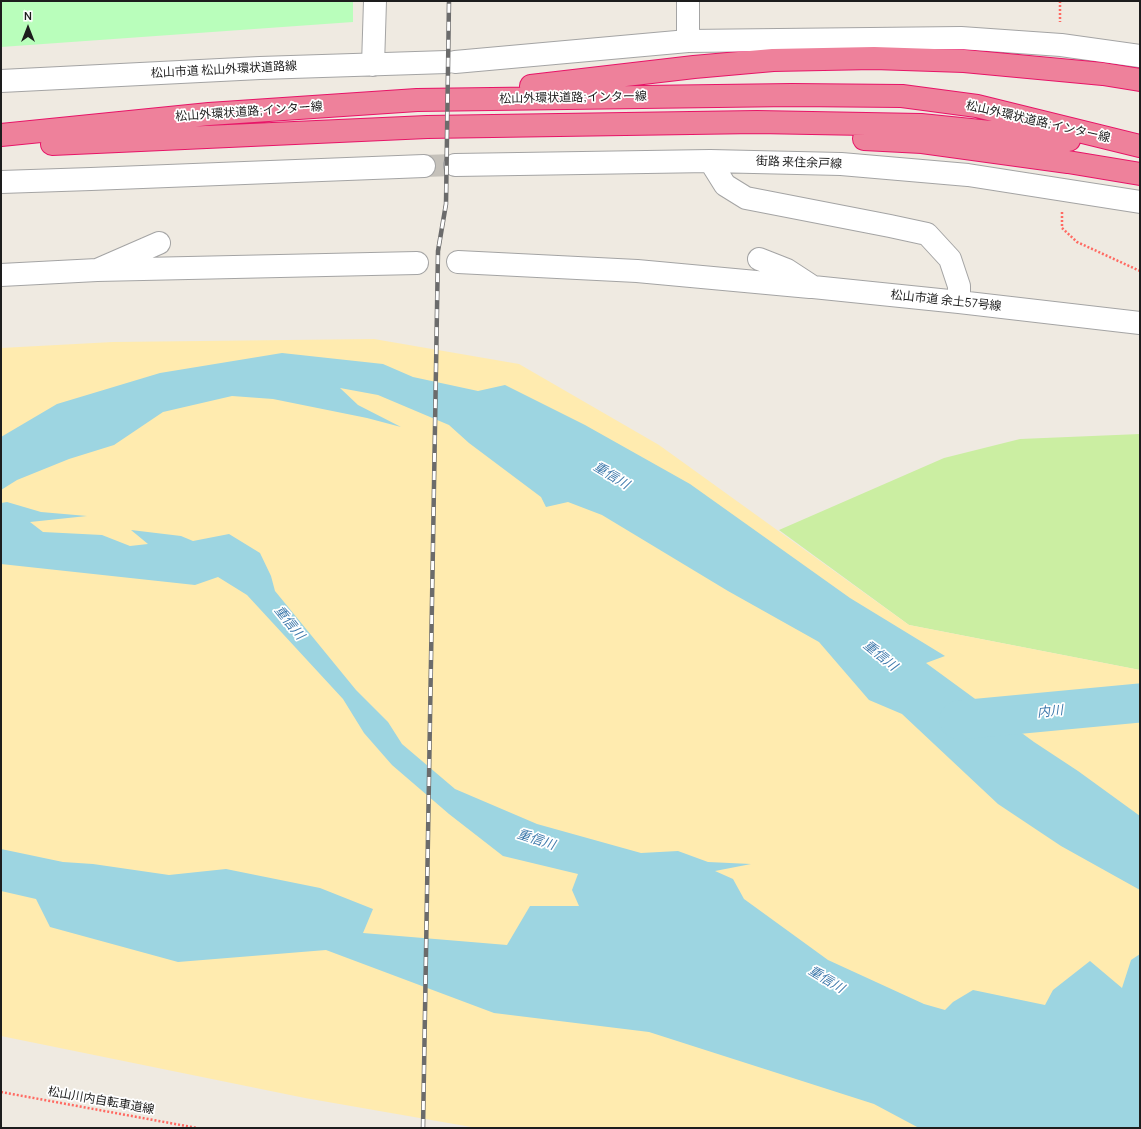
<!DOCTYPE html>
<html>
<head>
<meta charset="utf-8">
<style>
	body { margin:0 }
	#map { position:relative; width:1141px; height:1129px; overflow:hidden; background:#efeae1; font-family:Manrope,sans-serif }
	canvas { display:block }
	.frame { position:absolute; inset:0; border:2px solid #1d1d1d; pointer-events:none }
	.north { position:absolute; left:8px; top:8px; width:40px; height:40px; -webkit-text-stroke:3px #fff; paint-order:stroke; rotate:0deg; font-size:11px; font-weight:700; line-height:16px; text-align:center; color:#1d1d1d }
	.north::after { content:''; display:block; margin:auto; width:14px; height:18px; background:#1d1d1d; clip-path:polygon(50% 0,100% 100%,50% 72%,0 100%) }
</style>
</head>
<body>
<div id="map">
<canvas width="1141" height="1129"></canvas>
<div class="frame"></div>
<div class="north">N</div>
</div>
<script>
const g = document.querySelector('canvas').getContext('2d');
g.lineJoin = 'round';
function paint(path, color) {
  g.fillStyle = color;
  g.fill(path, 'evenodd');
}
function shape(rows) {
  const path = new Path2D();
  for (const r of rows) {
    path.moveTo(r[0], r[1]);
    for (let i = 2; i < r.length; i += 2) path.lineTo(r[i], r[i + 1]);
  }
  return path;
}
function trace(path, color, width, dash) {
  g.strokeStyle = color;
  g.lineWidth = width;
  g.lineCap = dash ? 'butt' : 'round';
  g.setLineDash(dash || []);
  g.stroke(path);
}
function drawText(font, color, halo, rows, align = 'center') {
  g.font = font + ' Manrope,"Noto Sans JP",sans-serif';
  g.lineWidth = 3.5;
  g.setLineDash([]);
  g.textBaseline = 'middle';
  g.strokeStyle = halo;
  g.fillStyle = color;
  for (const [text, x, y, turn = 0] of rows) {
    g.save();
    g.translate(x, y);
    g.rotate((+turn || 0) * Math.PI / 180);
    g.textAlign = isNaN(turn) ? turn : align;
    if (halo) g.strokeText(text, 0, 0);
    g.fillText(text, 0, 0);
    g.restore();
  }
}
paint(shape([
	[1140,434,1140,670,909,625,779,530,944,458,1020,439]
]), '#cbeea2');
paint(shape([
	[374,339,519,364,659,445,909,625,1140,670,1140,1128,477,1128,305,1098,1,1036,1,348,113,342]
]), '#ffebaf');
paint(shape([
	[1,1,353,1,353,22,1,47]
]), '#b9febb');
paint(shape([
	[282,353,383,364,413,377,478,391,505,385,585,425,690,484,850,598,945,656,926,663,1034,742,1078,771,1140,816,1140,890,1061,846,998,804,902,714,869,700,819,642,728,591,602,515,568,502,546,507,541,497,469,443,449,425,378,395,340,388,358,405,401,427,367,418,273,399,232,396,163,412,114,445,69,459,17,480,1,490,1,437,57,404,160,373],
	[7,502,41,512,87,516,30,522,43,532,102,535,130,546,148,544,131,530,181,536,193,541,229,534,260,553,271,576,275,591,356,690,388,722,402,744,455,789,537,824,641,853,678,851,708,862,751,864,715,871,733,879,744,899,828,960,924,1004,945,1010,953,1002,973,990,1045,1005,1053,990,1090,961,1122,988,1131,960,1140,954,1140,1128,919,1128,874,1104,649,1032,494,1013,326,950,178,962,50,927,36,899,1,891,1,849,63,862,93,864,169,875,226,869,320,888,373,909,363,933,507,945,530,906,579,906,572,890,578,874,503,856,449,814,392,765,364,733,343,699,247,595,218,577,195,585,1,564,1,503]
]), '#9dd5e1');
trace(shape([
	[959,720,1140,703]
]), '#9dd5e1', 39);
trace(shape([
	[424,166,455,165]
]), '#c5c1ba', 22, [22, 11]);
const street = shape([
	[688,1,688,41],
	[455,62,688,41,961,38,1061,45,1140,56],
	[373,65,375,1],
	[1,81,260,68,447,62],
	[710,161,725,185,746,198,890,226,927,234,950,259,959,286,959,302],
	[455,165,710,161,841,164,968,175,1140,202],
	[1,182,91,179,424,166],
	[759,259,787,270,813,287,959,302,1140,323],
	[458,262,637,271,810,287],
	[97,270,417,263],
	[1,275,97,270,159,243]
]);
const highway = shape([
	[531,86,694,67,773,60,874,58,964,61,1103,74,1140,80],
	[1,135,209,114,417,100,792,95,902,96,977,106,1140,146],
	[864,139,922,142,1068,162,1140,174],
	[52,144,427,127,757,122,921,125,1069,140]
]);
trace(street, '#a4a4a4', 24);
trace(highway, '#e71467', 24);
trace(shape([
	[1060,1,1060,22],
	[1062,212,1062,228,1077,242,1140,271],
	[1,1092,197,1128]
]), '#ff6a62', 2.5, [2, 2]);
trace(street, '#fff', 22);
trace(highway, '#ee819b', 22);
const rail = shape([
	[423,1128,438,251,446,204,449,1]
]);
trace(rail, '#6b6b6b', 4.5);
trace(rail, '#fff', 3, [9]);
drawText('12px', '#1d1d1d', '#fff', [
	["松山市道 松山外環状道路線",224,70,-3],
	["松山外環状道路;インター線",573,98,-1],
	["松山外環状道路;インター線",249,112,-4],
	["松山外環状道路;インター線",1038,122,13],
	["街路 来住余戸線",799,163,2],
	["松山市道 余土57号線",946,301,6],
	["松山川内自転車道線",101,1101,10]
]);
drawText('italic 13px', '#3f7aac', '#fff', [
	["重信川",611,476,31],
	["重信川",289,623,51],
	["重信川",880,656,39],
	["内川",1050,712,-6],
	["重信川",536,840,18],
	["重信川",826,980,31]
]);
</script>
</body>
</html>
